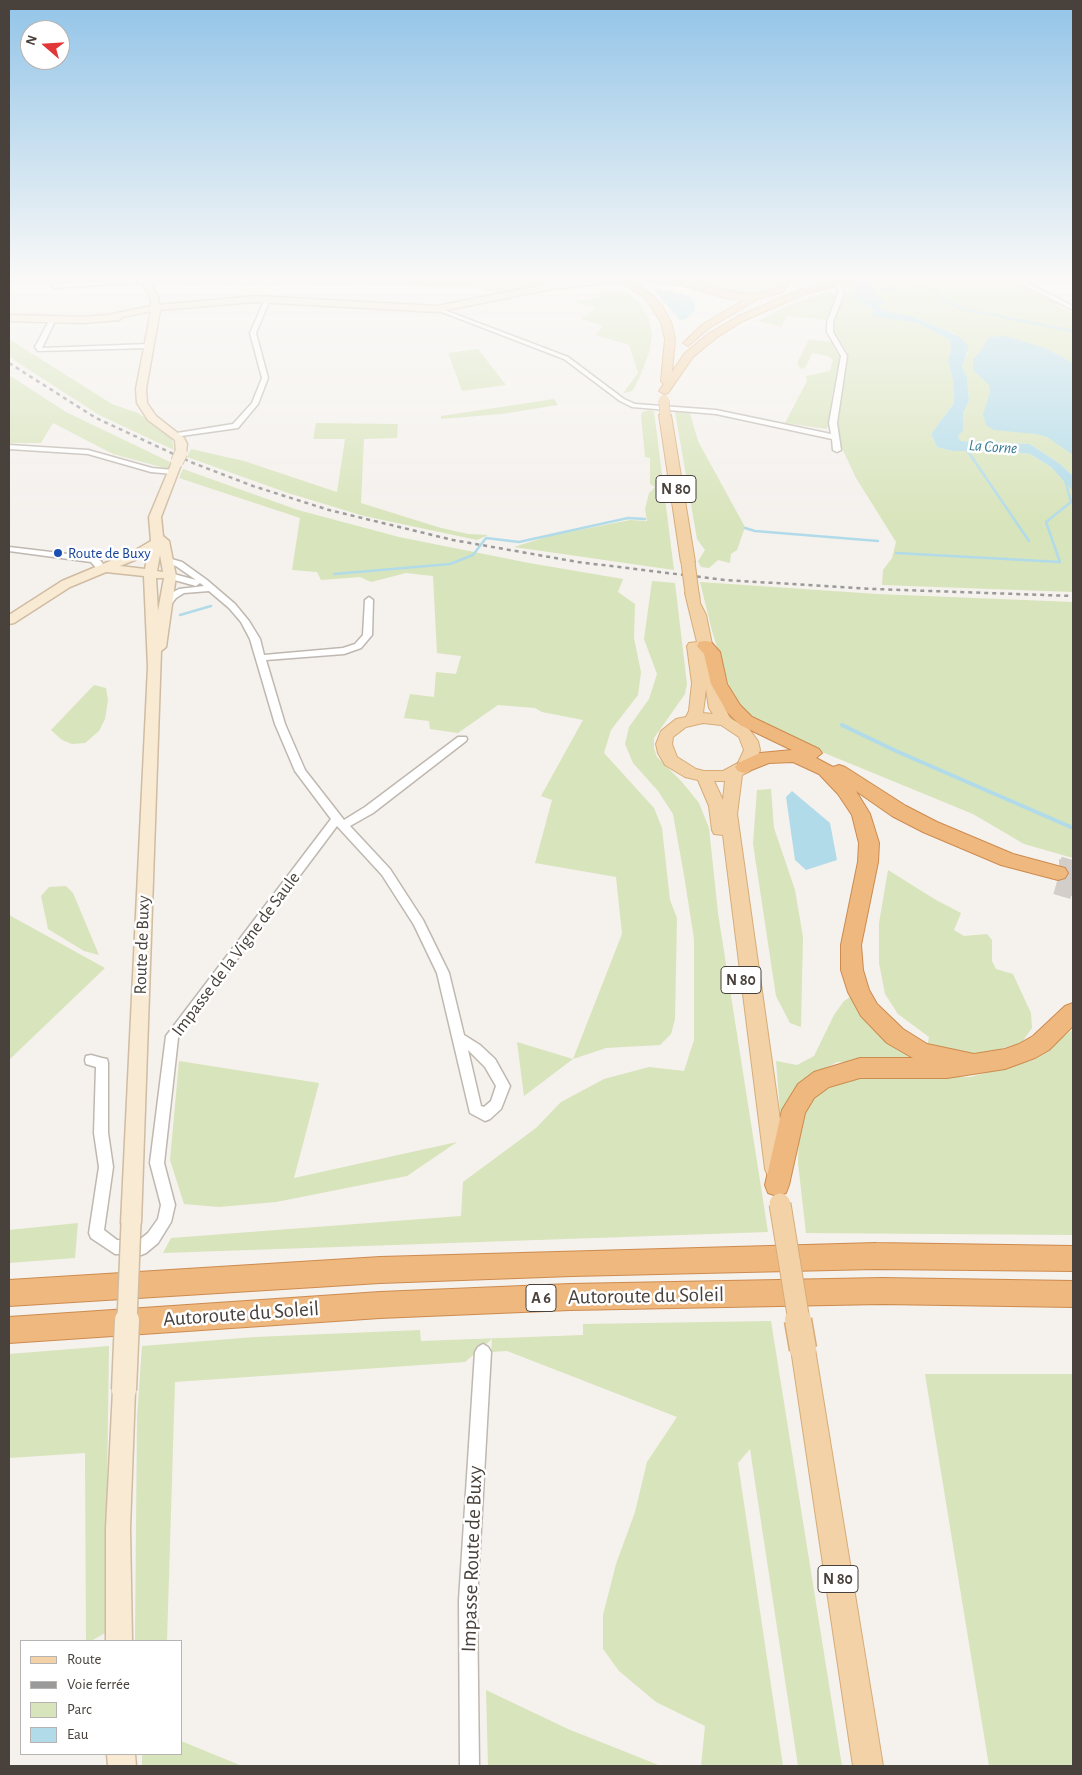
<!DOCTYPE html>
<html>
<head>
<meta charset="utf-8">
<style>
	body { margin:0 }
	#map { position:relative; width:1082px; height:1775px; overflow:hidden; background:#f5f1ed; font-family:"Alegreya Sans",sans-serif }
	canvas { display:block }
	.frame { position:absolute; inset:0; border:10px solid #49413b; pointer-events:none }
	.legend { position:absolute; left:20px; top:1640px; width:162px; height:115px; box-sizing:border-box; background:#fff; border:1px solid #b6b3b1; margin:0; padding:6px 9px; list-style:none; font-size:15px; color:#49413b }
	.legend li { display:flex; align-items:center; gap:10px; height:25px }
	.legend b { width:25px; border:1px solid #b6b3b1 }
	.north { position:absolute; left:20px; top:20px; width:50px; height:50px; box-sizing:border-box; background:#fff; border:1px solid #b6b3b1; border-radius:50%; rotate:289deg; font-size:14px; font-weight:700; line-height:20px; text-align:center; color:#49413b }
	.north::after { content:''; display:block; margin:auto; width:18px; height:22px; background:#e23738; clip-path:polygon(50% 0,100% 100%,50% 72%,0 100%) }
</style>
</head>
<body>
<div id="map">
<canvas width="1082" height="1775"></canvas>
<div class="frame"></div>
<ul class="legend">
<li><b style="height:6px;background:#f3d2a7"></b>Route</li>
<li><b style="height:6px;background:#9a9a9a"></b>Voie ferrée</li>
<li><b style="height:14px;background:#d8e4bb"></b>Parc</li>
<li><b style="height:14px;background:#b1dbe9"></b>Eau</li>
</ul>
<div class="north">N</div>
</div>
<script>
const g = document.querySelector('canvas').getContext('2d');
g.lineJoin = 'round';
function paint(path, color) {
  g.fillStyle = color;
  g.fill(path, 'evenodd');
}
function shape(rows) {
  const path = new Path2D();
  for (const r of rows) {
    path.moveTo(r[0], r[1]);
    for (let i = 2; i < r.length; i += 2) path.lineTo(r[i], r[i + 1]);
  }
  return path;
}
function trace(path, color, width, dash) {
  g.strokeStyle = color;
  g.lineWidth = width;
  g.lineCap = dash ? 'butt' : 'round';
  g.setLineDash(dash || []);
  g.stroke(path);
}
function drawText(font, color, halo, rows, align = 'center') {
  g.font = font + ' "Alegreya Sans",sans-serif';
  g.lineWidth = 5;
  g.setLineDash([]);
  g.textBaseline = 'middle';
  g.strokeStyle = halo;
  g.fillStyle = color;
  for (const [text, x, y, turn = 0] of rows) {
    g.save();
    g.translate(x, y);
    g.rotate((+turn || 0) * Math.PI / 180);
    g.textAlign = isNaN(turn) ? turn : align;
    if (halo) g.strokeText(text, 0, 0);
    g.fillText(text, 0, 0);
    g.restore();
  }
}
paint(shape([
	[191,277,286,277,282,280,230,281,220,277,203,278,202,283,190,284],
	[317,277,498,277,509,280,540,280,548,283,499,293,473,287,432,287,353,278,341,285,314,279],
	[705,277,780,277,781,285,763,294,742,295,715,289,706,282],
	[792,277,841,277,792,288,795,282],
	[875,277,1000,277,1012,280,1059,303,1056,305,1073,313,1073,476,1060,464,1030,444,960,441,958,436,963,431,963,413,969,401,967,377,962,367,963,360,968,353,958,336,953,333,910,316,881,310,879,306,886,302,875,293,867,279],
	[855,281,858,291,856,296,858,300,874,310,871,315,918,323,950,340,951,350,948,361,953,380,954,403,931,434,937,447,952,451,1005,451,1030,454,1051,467,1069,485,1073,491,1073,592,882,585,883,570,892,558,896,542,856,478,841,446,838,427,847,353,833,330,833,321,846,291,842,285],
	[620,289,626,291,642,306,649,319,652,335,650,350,641,374,633,390,630,392,623,393,638,373,629,345,595,335,603,326,581,319,596,307,573,302,598,298,601,292],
	[830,290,836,294,826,320,786,316,782,327,758,321,787,306],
	[9,339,112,404,138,413,171,435,174,450,99,415,20,364,9,356],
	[809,339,831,342,841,360,832,395,829,426,826,429,785,423,807,381,806,376,830,371,833,360,828,356,812,353,806,367,801,369,797,363],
	[478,349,506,385,462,391,448,353],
	[9,375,66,412,170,462,168,469,113,454,53,423,41,443,9,443],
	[554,399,558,405,502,414,441,419,441,416],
	[649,410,654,411,674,570,514,547,549,536,630,520,647,521,645,509,649,493,655,487,650,484,650,458,645,457,641,416,642,412],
	[675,412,690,413,698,441,745,527,737,550,731,554,730,563,718,560,709,568,701,567,698,561,705,550,697,539],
	[316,423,398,424,397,438,364,439,361,503,441,528,468,534,488,535,477,540,364,516,288,493,187,457,191,449,244,461,337,492,345,439,313,439],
	[183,469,298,510,399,537,529,563,623,579,618,592,635,604,634,638,641,672,638,695,611,730,604,753,654,808,662,828,670,900,677,918,675,1019,671,1034,660,1045,606,1048,573,1059,524,1096,517,1042,573,1059,622,934,616,877,535,863,552,800,541,796,583,720,542,712,535,708,498,705,458,733,430,729,429,721,404,718,410,694,434,697,436,672,456,674,461,656,437,653,433,576,406,573,371,582,360,577,321,580,317,572,292,570,300,518,179,478],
	[652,581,675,583,687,684,685,694,654,738,654,748,657,757,682,782,699,803,709,828,718,913,768,1232,163,1253,171,1238,461,1216,463,1182,536,1128,561,1102,604,1079,649,1067,684,1071,694,1040,694,939,684,875,673,814,658,791,633,763,625,744,629,727,649,699,657,674,644,639],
	[700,582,877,594,1073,602,1073,858,1024,844,973,814,783,736,757,722,743,710,731,692,712,631],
	[94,685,106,688,108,700,105,719,99,731,85,743,72,744,62,740,51,730],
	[771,789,774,828,795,890,803,937,801,1027,790,1023,776,996,753,844,757,790],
	[888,870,936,900,961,913,954,930,964,936,987,934,992,940,992,961,996,969,1013,974,1031,1013,1032,1028,1022,1042,979,1056,927,1047,929,1037,898,1014,885,994,879,963,879,923],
	[66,886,73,893,99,955,84,951,48,929,41,896,49,887],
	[9,915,105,968,9,1060],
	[850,997,869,1026,897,1050,927,1061,837,1062,807,1078,780,1112,776,1061,797,1065,814,1056,834,1015,844,1001],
	[1073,1029,1073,1235,806,1233,798,1163,799,1125,808,1104,824,1087,847,1077,886,1075,970,1077,1034,1060],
	[179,1061,319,1083,294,1178,457,1142,407,1176,276,1202,219,1207,184,1204,170,1160],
	[78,1223,75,1258,9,1263,9,1230],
	[771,1321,842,1766,798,1766,750,1449,738,1463,783,1766,701,1766,705,1726,656,1702,619,1671,603,1649,603,1615,616,1564,635,1512,647,1462,677,1417,507,1351,491,1352,492,1339,465,1362,175,1382,167,1641,135,1641,137,1418,142,1346,255,1337,420,1330,421,1341,583,1335,583,1324],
	[109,1346,105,1633,91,1641,86,1641,85,1453,9,1458,9,1354],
	[925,1374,1073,1374,1073,1766,989,1766],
	[486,1690,568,1729,661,1766,488,1766],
	[181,1741,242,1766,142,1766,142,1754,181,1754]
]), '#d8e4bb');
paint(shape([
	[867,279,875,293,886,302,879,306,881,310,910,316,943,329,958,336,969,346,962,367,967,377,969,401,963,413,963,431,958,436,960,441,1030,444,1060,464,1073,476,1073,491,1051,467,1030,454,1005,451,952,451,937,447,931,434,954,403,953,380,948,361,951,350,950,340,918,323,871,316,874,310,857,300,855,296,858,291,855,281],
	[656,288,689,296,695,302,695,310,686,319,680,320,653,289],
	[1005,336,1045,348,1073,363,1073,455,1047,437,1036,434,994,430,987,426,983,415,990,392,989,385,973,370,973,359,981,351,989,337],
	[792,791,830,823,837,860,806,870,795,860,786,797]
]), '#b1dbe9');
trace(shape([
	[916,287,935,289,940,299,963,309,1073,331],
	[870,291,895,288],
	[967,450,1029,541],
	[745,528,755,531,878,541],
	[896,553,1060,562,1046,522,1071,502,1065,480],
	[334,574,450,564,473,555,486,538,519,542,628,518,645,519],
	[180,615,211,606]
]), '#b1dbe9', 2.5);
trace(shape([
	[842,725,896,751,1073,828]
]), '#b1dbe9', 4);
paint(shape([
	[548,277,574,277,568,281,554,281,548,277]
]), '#b1dbe9');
paint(shape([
	[1059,859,1073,863,1073,896,1055,891,1057,882,1066,880,1070,874,1067,867,1059,864]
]), '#d5ccc4');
trace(shape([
	[1059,866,1073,870],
	[1056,885,1073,890]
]), '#d3cec9', 19, [19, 9]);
const street = shape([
	[1007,277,1053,277,1050,279,1022,280,1073,306,1073,310,1007,277],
	[146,279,148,280,148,282,54,288,51,286,54,284,146,279],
	[834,281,841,285,844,293,833,322,833,332,847,356,837,423,841,450,837,452,833,450,832,439,716,414,632,407,620,401,564,359,434,309,439,308,568,357,624,399,635,404,716,410,831,434,829,423,841,356,827,332,827,322,838,293,836,287,831,283,834,281],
	[265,299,270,300,256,333,268,378,258,404,238,428,174,437,173,435,177,433,233,424,252,403,262,378,250,333,265,299],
	[53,317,56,319,42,348,148,344,151,346,148,348,38,351,35,347,50,319,53,317],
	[9,445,88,450,152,468,173,470,177,472,173,474,151,472,88,454,9,449,9,445],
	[9,547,93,557,101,561,105,568,101,571,98,570,91,562,9,551,9,547],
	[168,558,182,562,207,580,235,604,249,621,260,639,264,655,343,648,355,644,363,635,365,600,369,597,373,600,372,635,361,648,344,654,266,660,285,724,305,770,344,820,365,807,458,737,466,737,467,739,466,741,373,813,350,826,390,869,423,920,449,973,464,1035,480,1045,495,1059,510,1086,501,1109,490,1119,485,1121,470,1113,437,973,414,925,382,875,337,826,178,1038,164,1163,175,1205,171,1222,158,1243,146,1253,141,1255,115,1254,91,1238,89,1233,99,1167,94,1133,96,1067,86,1064,85,1060,86,1056,91,1055,102,1058,107,1059,108,1063,108,1133,113,1167,104,1230,117,1240,138,1241,148,1233,158,1219,161,1205,150,1163,166,1036,331,819,295,771,275,724,250,639,241,622,229,608,209,591,184,593,176,598,169,607,163,607,162,605,170,594,179,589,204,586,200,583,196,586,167,578,166,576,170,573,196,580,176,566,165,563,165,559,168,558],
	[468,1050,485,1067,496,1086,491,1101,484,1107,481,1106,468,1050],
	[483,1344,488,1347,491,1352,477,1600,479,1766,460,1766,459,1600,475,1352,478,1347,483,1344]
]);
const secondary = shape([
	[139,277,147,277,158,297,159,305,255,296,437,306,552,283,614,277,622,279,618,282,552,289,437,312,255,302,160,310,146,389,147,403,156,416,184,438,187,444,186,452,181,455,176,452,175,440,148,420,137,403,136,389,151,311,123,317,119,320,83,323,9,321,9,315,83,317,108,315,151,306,150,297,139,277],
	[177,459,182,462,161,517,163,536,169,541,176,576,166,647,161,651,141,1223,138,1230,131,1233,124,1230,121,1223,148,667,144,576,106,572,70,587,14,623,9,624,9,615,62,581,134,551,151,541,149,517,172,462,177,459],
	[148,553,145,569,120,566,142,557,148,553],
	[160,555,163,572,157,571,160,555],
	[156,578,164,578,158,611,156,578],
	[124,1379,132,1382,135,1390,130,1528,132,1641,106,1641,106,1528,113,1390,116,1382,124,1379],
	[107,1754,135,1754,136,1766,108,1766,107,1754]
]);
const primary = shape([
	[631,277,660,277,698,283,696,277,704,277,707,284,713,288,745,294,761,293,777,288,780,283,779,277,787,277,790,283,783,292,758,299,709,328,688,346,683,343,703,324,744,300,726,298,681,285,636,280,631,277],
	[853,277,869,277,805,294,743,321,716,338,693,357,668,393,664,394,659,391,664,384,661,381,665,339,661,322,645,298,618,280,626,278,651,294,662,306,671,322,675,339,672,372,685,353,708,334,737,317,799,290,853,277],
	[665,412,671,415,695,562,688,566,681,562,659,415,665,412],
	[692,589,699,593,700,603,706,615,725,708,730,718,749,729,758,741,760,750,756,763,750,771,742,775,737,814,787,1169,784,1176,776,1179,768,1176,765,1169,723,835,714,834,712,830,709,806,698,780,685,777,665,765,658,753,656,744,661,731,676,719,686,717,689,711,692,683,687,646,689,643,697,642,685,593,692,589],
	[706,689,709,708,713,714,703,713,706,689],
	[703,723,721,725,739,737,744,750,738,763,723,771,704,771,696,769,677,757,672,744,673,737,686,727,703,723],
	[714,781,725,781,723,800,714,781],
	[803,1337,811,1341,815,1349,883,1766,853,1766,791,1349,795,1341,803,1337]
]);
const highway = shape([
	[705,641,711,642,720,652,727,684,740,705,752,717,819,749,822,753,816,758,833,767,839,765,845,767,906,806,937,822,1013,854,1065,868,1068,873,1065,878,1058,880,1001,865,923,832,892,816,856,791,870,814,879,843,878,862,861,945,863,970,869,990,877,1004,903,1029,927,1044,974,1054,1005,1049,1019,1044,1033,1036,1065,1006,1073,1003,1073,1026,1049,1050,1035,1058,1005,1069,947,1078,860,1078,829,1087,814,1098,805,1113,789,1185,786,1193,777,1196,768,1193,765,1185,782,1110,798,1084,814,1072,860,1058,913,1058,887,1043,861,1016,848,992,841,970,841,945,858,862,859,843,852,815,838,794,819,774,793,762,769,763,744,773,738,771,735,767,738,763,760,753,792,750,740,725,727,712,711,684,704,654,697,646,699,642,705,641],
	[876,1243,1073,1246,1073,1271,876,1269,572,1276,380,1283,9,1306,9,1280,380,1257,876,1243],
	[882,1278,1073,1281,1073,1307,882,1304,570,1310,380,1318,9,1343,9,1317,380,1292,570,1284,882,1278]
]);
trace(street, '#bfb8b0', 3);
trace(secondary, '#cfbca2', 3);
trace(primary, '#d7ac78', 2);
trace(highway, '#cd8b4f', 2);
paint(street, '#fff');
paint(secondary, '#f9ead3');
paint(primary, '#f3d2a7');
paint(highway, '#eeb87f');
trace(shape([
	[9,363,96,418,193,463,253,486,329,510,453,540,578,562,725,580,874,589,1073,596]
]), '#9a9a9a', 2.5, [4, 4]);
const secondaryBridgeFar3 = shape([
	[180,454,181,452]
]);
const secondaryBridgeFar2 = shape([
	[177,462,181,453]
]);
const secondaryBridgeFar1 = shape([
	[127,1321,131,1223]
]);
const secondaryBridge = shape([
	[124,1390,127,1320]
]);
const primaryBridgeFar3 = shape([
	[664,400,665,415]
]);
const primaryBridgeFar2 = shape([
	[688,562,692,593]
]);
const primaryBridgeFar1 = shape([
	[780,1204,799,1321]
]);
const primaryBridge = shape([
	[798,1320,803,1349]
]);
trace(secondaryBridgeFar3, '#cfbca2', 11, []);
trace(secondaryBridgeFar2, '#cfbca2', 14, []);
trace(secondaryBridgeFar1, '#cfbca2', 22, []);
trace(secondaryBridge, '#cfbca2', 27, []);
trace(primaryBridgeFar3, '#d7ac78', 11, []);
trace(primaryBridgeFar2, '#d7ac78', 15, []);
trace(primaryBridgeFar1, '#d7ac78', 23, []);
trace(primaryBridge, '#d7ac78', 29, []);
trace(secondaryBridgeFar3, '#f9ead3', 9);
trace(secondaryBridgeFar2, '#f9ead3', 12);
trace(secondaryBridgeFar1, '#f9ead3', 19);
trace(secondaryBridge, '#f9ead3', 24);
trace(primaryBridgeFar3, '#f3d2a7', 10);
trace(primaryBridgeFar2, '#f3d2a7', 13);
trace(primaryBridgeFar1, '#f3d2a7', 21);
trace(primaryBridge, '#f3d2a7', 26);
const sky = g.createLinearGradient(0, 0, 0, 525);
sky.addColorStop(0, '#92c4e8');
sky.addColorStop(0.53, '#faf9f7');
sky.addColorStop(1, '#faf9f700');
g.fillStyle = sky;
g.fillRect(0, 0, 1082, 525);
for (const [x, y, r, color] of [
	[58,553,5,"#1a4fb4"]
]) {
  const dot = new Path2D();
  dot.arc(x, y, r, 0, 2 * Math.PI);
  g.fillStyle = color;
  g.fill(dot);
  trace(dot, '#fff', 2);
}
drawText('15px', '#164399', '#fff', [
	["Route de Buxy",68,553]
], 'left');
drawText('italic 16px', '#387a92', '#fff', [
	["La Corne",993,447,4]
]);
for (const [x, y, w] of [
	[676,489,40],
	[741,980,40],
	[541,1298,30],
	[838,1579,40]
]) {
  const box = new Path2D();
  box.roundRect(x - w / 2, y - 13.5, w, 27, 4);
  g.fillStyle = '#fff';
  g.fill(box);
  trace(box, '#49413b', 1);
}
drawText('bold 16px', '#49413b', null, [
	["N 80",676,489],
	["N 80",741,980],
	["A 6",541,1298],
	["N 80",838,1579]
]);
drawText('18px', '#49413b', '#fff', [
	["Route de Buxy",142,945,-88],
	["Impasse de la Vigne de Saule",236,954,-53]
]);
drawText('21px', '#49413b', '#fff', [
	["Autoroute du Soleil",646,1296,-1],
	["Autoroute du Soleil",241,1314,-4],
	["Impasse Route de Buxy",472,1559,-88]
]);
</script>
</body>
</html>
